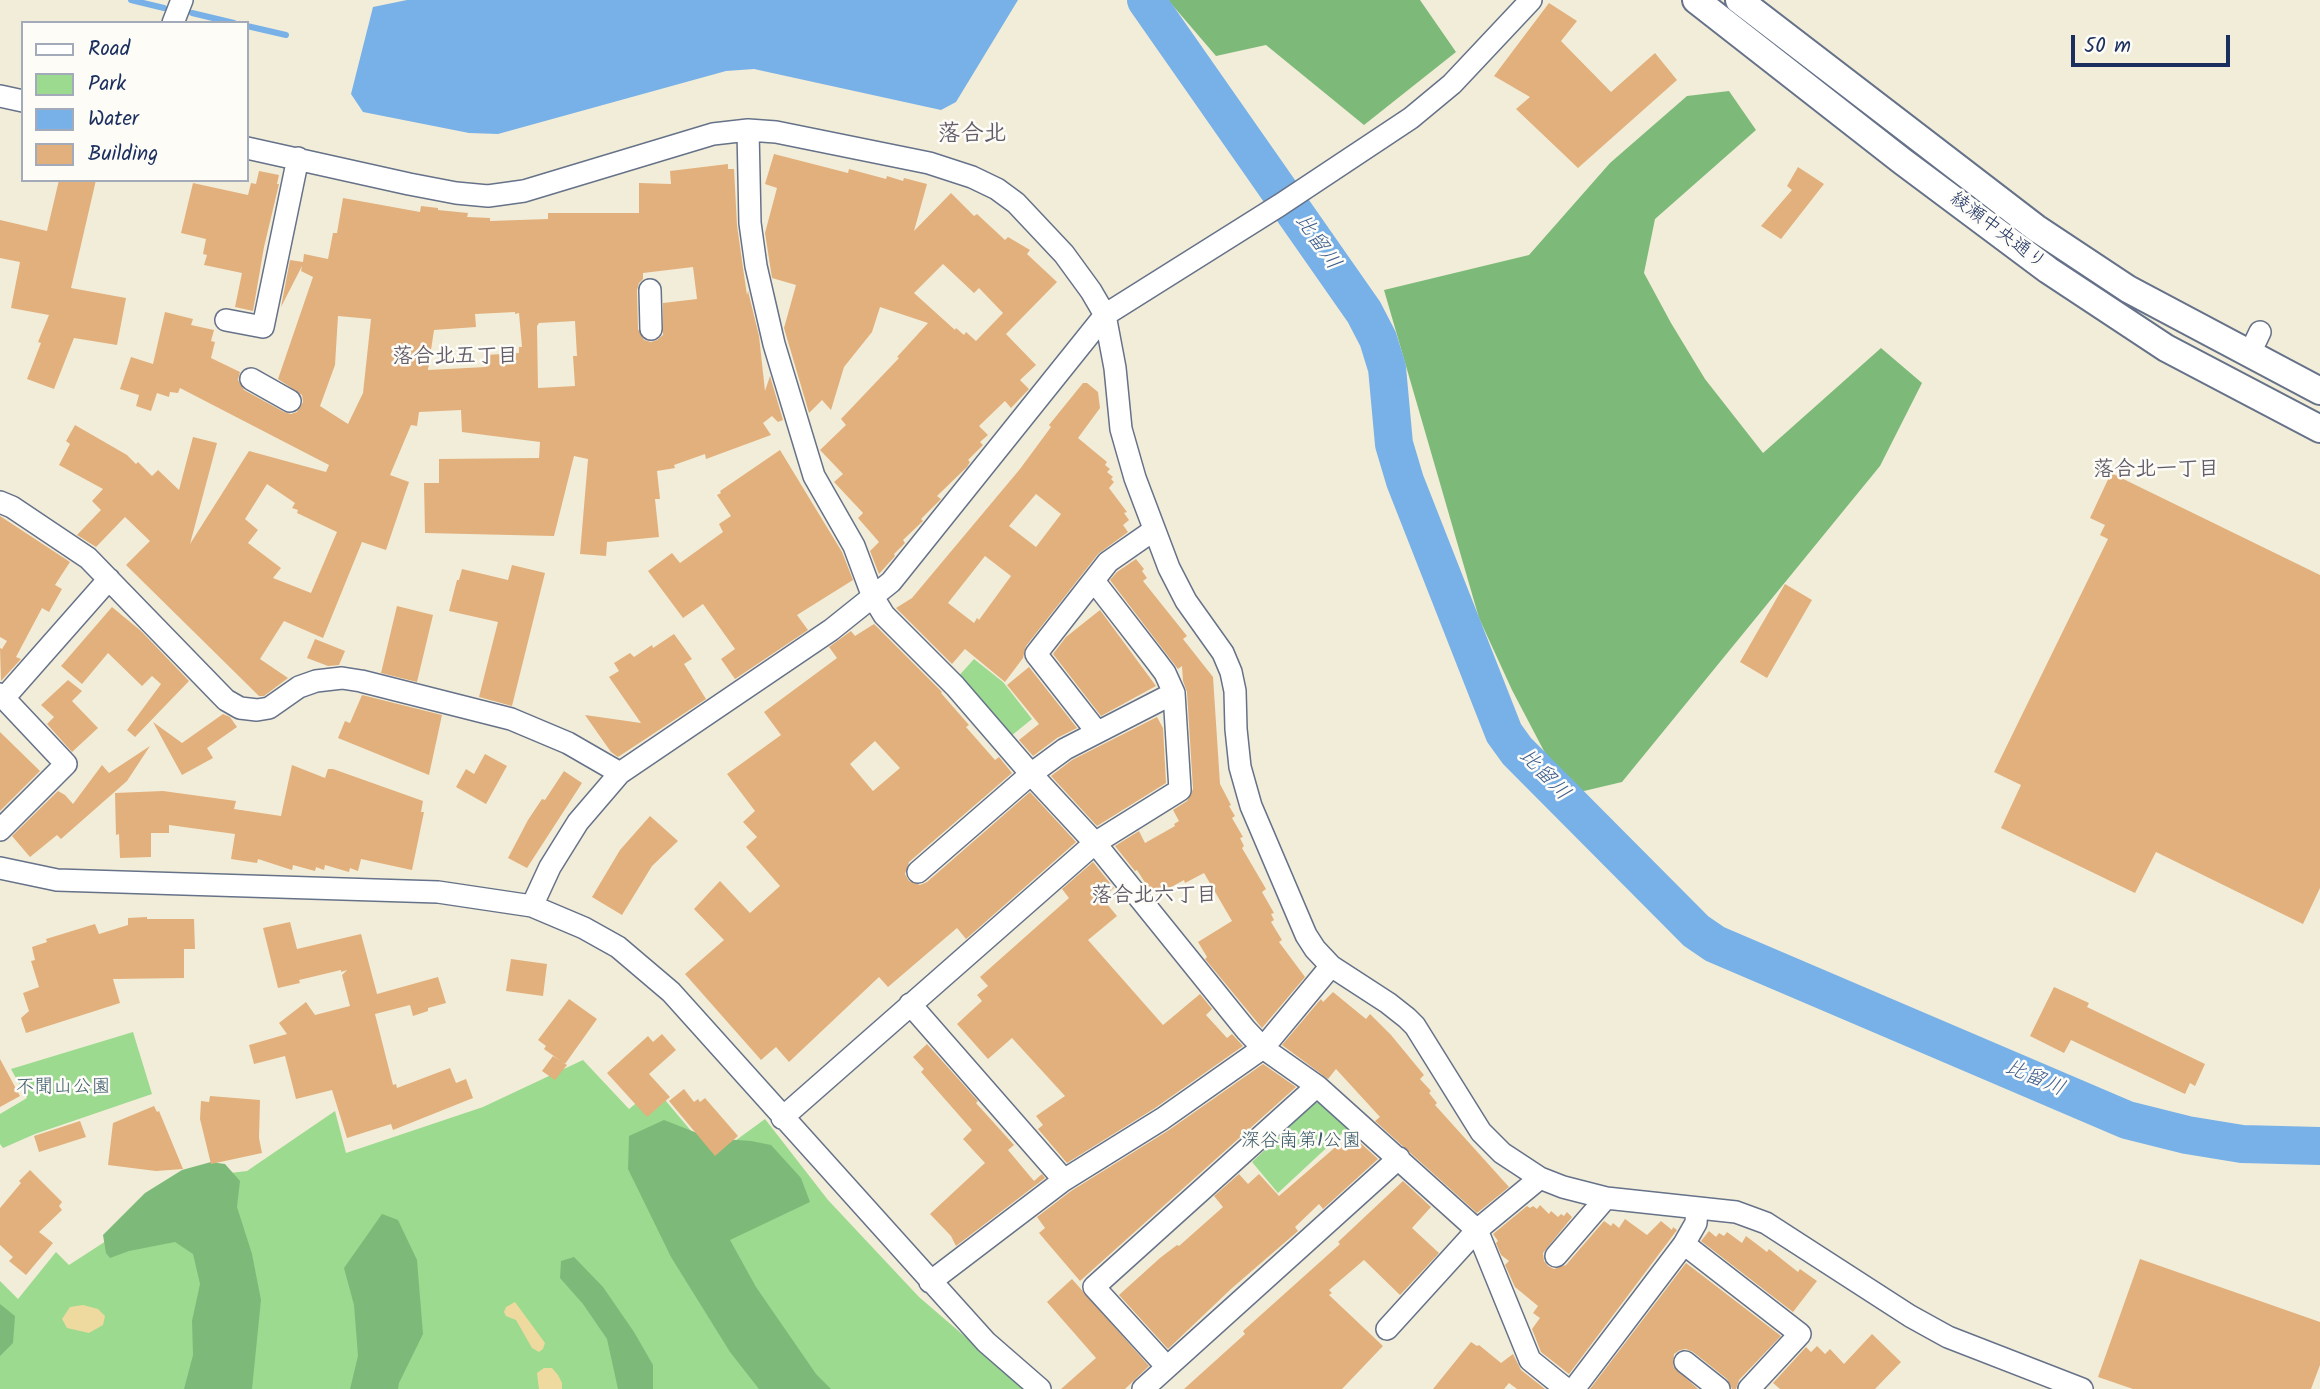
<!DOCTYPE html>
<html>
<head>
<meta charset="utf-8">
<style>
	body { margin:0 }
	#map { position:relative; width:2320px; height:1389px; overflow:hidden; background:#f2edd8; font-family:Kalam,sans-serif }
	canvas { display:block }
	.legend { position:absolute; left:21px; top:21px; width:228px; height:161px; box-sizing:border-box; background:#fdfcf7; border:2px solid #a3aaba; margin:0; padding:9px 12px; list-style:none; font-size:21px; color:#1b2f5e }
	.legend li { display:flex; align-items:center; gap:14px; height:35px }
	.legend b { width:35px; border:2px solid #a3aaba }
	.scale { position:absolute; left:2071px; top:35px; width:159px; height:32px; box-sizing:border-box; border:4px solid #1b2f5e; border-top:0; padding-left:9px; font-size:21px; line-height:24px; white-space:nowrap; color:#1b2f5e; -webkit-text-stroke:5px #fdfcf7; paint-order:stroke }
</style>
</head>
<body>
<div id="map">
<canvas width="2320" height="1389"></canvas>
<ul class="legend">
<li><b style="height:9px;background:#fff"></b>Road</li>
<li><b style="height:19px;background:#9cda8f"></b>Park</li>
<li><b style="height:19px;background:#78b1e8"></b>Water</li>
<li><b style="height:19px;background:#e2b07c"></b>Building</li>
</ul>
<div class="scale">50 m</div>
</div>
<script>
const g = document.querySelector('canvas').getContext('2d');
g.lineJoin = 'round';
function paint(path, color) {
  g.fillStyle = color;
  g.fill(path, 'evenodd');
}
function shape(rows) {
  const path = new Path2D();
  for (const r of rows) {
    path.moveTo(r[0], r[1]);
    for (let i = 2; i < r.length; i += 2) path.lineTo(r[i], r[i + 1]);
  }
  return path;
}
function trace(path, color, width, dash) {
  g.strokeStyle = color;
  g.lineWidth = width;
  g.lineCap = dash ? 'butt' : 'round';
  g.setLineDash(dash || []);
  g.stroke(path);
}
function drawText(font, color, halo, rows, align = 'center') {
  g.font = font + ' Kalam,"Klee One",sans-serif';
  g.lineWidth = 5;
  g.setLineDash([]);
  g.textBaseline = 'middle';
  g.strokeStyle = halo;
  g.fillStyle = color;
  for (const [text, x, y, turn = 0] of rows) {
    g.save();
    g.translate(x, y);
    g.rotate((+turn || 0) * Math.PI / 180);
    g.textAlign = isNaN(turn) ? turn : align;
    if (halo) g.strokeText(text, 0, 0);
    g.fillText(text, 0, 0);
    g.restore();
  }
}
paint(shape([
	[974,659,1003,682,1032,719,1011,736,956,679],
	[133,1032,152,1094,35,1134,3,1148,0,1144,0,1114,27,1098,11,1069],
	[583,1060,629,1109,655,1088,713,1157,765,1119,828,1200,919,1297,1026,1389,0,1389,0,1281,18,1299,56,1252,69,1265,140,1219,170,1180,247,1171,335,1111,346,1153,483,1107],
	[1315,1103,1325,1103,1351,1125,1278,1193,1252,1162]
]), '#9cda8f');
paint(shape([
	[1168,0,1420,0,1456,52,1364,125,1266,45,1216,56],
	[1729,91,1756,130,1655,219,1644,273,1671,323,1705,379,1763,453,1881,348,1922,383,1880,466,1622,782,1567,795,1512,690,1479,618,1384,290,1529,255,1610,163,1687,96],
	[664,1120,710,1138,751,1141,771,1145,801,1178,810,1202,730,1240,756,1287,816,1374,831,1389,759,1389,730,1352,671,1257,628,1169,629,1136],
	[211,1162,225,1164,240,1181,237,1207,252,1254,261,1300,252,1389,184,1389,193,1355,192,1321,200,1284,193,1254,175,1242,129,1251,110,1258,106,1253,103,1235,145,1193,182,1170],
	[382,1214,398,1220,417,1260,423,1334,399,1383,398,1389,350,1389,358,1356,354,1305,344,1268],
	[574,1257,603,1287,634,1332,653,1365,653,1389,618,1389,607,1339,583,1304,560,1278,561,1261],
	[0,1304,15,1316,13,1343,0,1356]
]), '#7dba7a');
paint(shape([
	[515,1302,545,1343,543,1349,539,1352,532,1348,516,1320,506,1316,504,1312,506,1307],
	[83,1305,98,1309,105,1316,103,1325,89,1333,67,1328,62,1319,70,1307],
	[544,1368,552,1368,558,1375,562,1383,562,1389,539,1389,537,1373]
]), '#eeda9e');
paint(shape([
	[407,0,1018,0,956,102,941,110,754,69,726,71,498,134,469,133,363,112,351,94,373,7]
]), '#78b1e8');
trace(shape([
	[131,0,164,8],
	[192,13,234,23],
	[247,26,286,35]
]), '#78b1e8', 6);
trace(shape([
	[1146,0,1364,312,1378,339,1387,368,1394,444,1405,481,1504,733,1517,751,1696,931,1715,944,2127,1120,2187,1135,2242,1144,2320,1146]
]), '#78b1e8', 38);
paint(shape([
	[1549,3,1577,21,1561,41,1611,92,1655,53,1677,80,1578,168,1516,109,1530,97,1494,76],
	[774,154,848,173,849,169,886,179,887,176,903,181,904,178,927,184,914,231,951,193,974,216,977,214,1005,240,1008,237,1030,250,1027,254,1057,282,1006,334,1036,365,1020,380,1029,389,1011,408,1005,401,979,426,988,435,980,442,983,445,968,460,970,462,967,467,937,496,941,499,921,519,923,521,903,540,905,543,894,554,895,556,879,574,870,551,879,542,858,518,863,513,834,482,843,474,820,450,846,425,841,419,899,358,897,357,928,323,880,307,872,332,844,367,831,410,822,400,809,413,784,328,796,285,772,278,765,233,777,188,765,184],
	[943,264,974,293,979,288,1003,313,976,341,966,332,964,335,956,328,955,330,914,293],
	[728,164,728,169,734,169,737,225,743,268,747,295,748,291,759,336,765,391,770,376,783,420,778,422,772,416,763,423,771,435,706,459,705,454,674,465,675,468,657,471,660,499,655,499,659,537,607,542,606,556,580,554,588,459,574,456,554,536,425,533,424,483,439,483,439,459,539,458,540,442,462,432,461,410,419,412,417,426,411,425,390,475,409,482,386,550,362,542,323,638,284,621,260,659,288,678,264,696,259,696,126,565,150,541,125,517,96,547,77,535,101,510,92,501,103,489,59,465,70,444,66,441,75,425,127,455,136,464,138,462,152,476,158,470,179,490,193,437,217,443,190,544,249,451,326,472,329,465,180,388,178,393,170,392,169,397,157,393,151,411,136,406,139,395,120,389,131,357,153,364,165,312,193,319,191,325,214,330,211,341,215,342,211,358,240,372,238,380,244,390,284,412,291,414,297,412,303,402,302,395,278,379,313,277,301,271,302,266,281,307,290,260,303,262,304,254,328,259,333,233,337,233,343,198,420,212,421,206,438,208,438,210,468,213,467,217,490,218,490,221,548,219,548,213,639,213,639,183,671,184,670,171],
	[693,267,697,299,663,303,663,335,657,340,651,342,644,340,638,329,637,290,639,283,643,279,643,273],
	[515,312,515,314,519,313,522,347,519,347,519,353,486,355,486,367,428,370,434,330,476,327,475,314],
	[338,316,371,319,363,393,348,424,320,406,335,365],
	[575,321,577,356,573,356,575,386,538,388,537,326,539,323],
	[267,484,295,503,292,508,298,510,297,513,337,532,311,593,273,578,281,568,248,543,258,530,245,519],
	[1798,167,1824,184,1781,239,1761,226,1792,190,1787,186],
	[259,171,279,175,277,184,279,184,264,247,253,311,235,307,242,273,204,265,207,255,203,254,206,239,181,233,193,183,248,195,251,183,256,184],
	[59,180,96,180,71,288,126,298,117,345,74,338,54,389,27,379,41,343,38,342,49,315,11,308,20,262,0,258,0,220,47,231],
	[1083,383,1087,383,1098,392,1100,408,1078,438,1107,462,1105,465,1110,469,1107,472,1113,477,1111,479,1114,482,1109,488,1127,512,1124,513,1129,520,1123,525,1128,532,1098,554,1026,646,1023,658,1005,682,965,649,952,664,896,608,912,598,1020,469,1051,427,1049,425],
	[1036,494,1061,514,1036,547,1009,526],
	[985,556,1011,576,979,620,977,618,974,623,948,603],
	[780,450,842,552,853,580,797,615,808,630,735,679,721,659,735,649,703,604,683,618,648,571,672,553,680,563,723,532,719,524,731,516,717,495,721,493,720,491],
	[2111,473,2320,575,2320,888,2303,924,2156,852,2135,893,2001,828,2021,785,1994,772,2108,539,2100,535,2105,525,2090,518],
	[0,516,70,562,55,585,62,589,49,612,42,608,16,657,21,659,1,681,0,648,2,649,7,641,0,637],
	[1136,559,1144,569,1142,571,1147,578,1143,581,1187,636,1183,639,1213,677,1220,784,1231,805,1229,806,1235,816,1232,818,1243,837,1240,838,1244,846,1242,848,1266,889,1262,892,1274,913,1271,914,1274,920,1271,922,1282,940,1279,942,1305,977,1262,1028,1205,959,1207,957,1198,942,1232,921,1204,873,1185,883,1184,880,1157,895,1155,890,1151,892,1137,870,1135,871,1115,846,1139,831,1145,843,1175,826,1174,824,1179,821,1173,810,1187,801,1193,789,1187,692,1183,681,1182,666,1178,669,1110,580,1117,572],
	[512,565,545,573,512,706,479,697,498,622,449,611,457,580,459,580,462,569,508,580],
	[1785,584,1812,600,1767,678,1740,662],
	[397,606,433,615,417,682,381,673],
	[112,607,141,631,189,681,135,737,127,730,161,684,152,676,142,686,108,653,82,684,61,666],
	[1100,610,1156,686,1101,716,1053,654,1066,637],
	[874,624,942,692,941,693,969,725,966,727,995,760,999,757,1012,773,909,862,905,874,909,881,920,885,927,882,1030,792,1076,842,966,939,957,928,888,987,879,977,789,1062,776,1047,761,1060,685,974,724,940,694,909,720,881,750,913,780,886,746,847,757,837,743,822,755,811,727,774,781,735,764,712,837,658,829,647,851,631,855,636],
	[875,741,900,768,873,791,850,764],
	[674,634,692,659,684,664,706,699,618,757,611,752,585,715,641,723,609,677,619,671,614,663,630,653,634,657,652,645,653,648],
	[315,639,345,651,339,665,328,666,307,658],
	[1029,667,1077,728,1057,738,1033,756,1019,740,1039,724,1007,685],
	[68,680,82,691,72,701,98,728,72,752,47,724,54,717,41,705],
	[362,695,442,715,429,775,338,738,345,721,350,723],
	[223,714,230,717,237,727,207,748,213,758,182,775,153,722,182,743],
	[1157,717,1163,728,1166,783,1097,826,1051,776,1072,760],
	[0,732,40,771,0,811],
	[150,746,127,781,61,839,57,835,30,857,12,836,58,791,65,795,73,804,102,765,109,773],
	[485,754,507,766,486,804,456,787,466,769,474,774],
	[292,765,325,778,328,769,333,769,423,801,421,812,424,812,412,870,361,859,358,871,350,868,349,872,325,865,324,870,316,867,315,871,293,865,292,870,258,859,257,863,231,859,235,834,169,825,169,833,151,833,151,857,120,858,119,834,116,835,115,793,163,791,236,801,234,809,281,816],
	[564,771,582,783,527,868,508,858,528,820,542,799,545,800],
	[650,816,678,841,652,866,622,915,592,897,620,850],
	[1093,862,1114,888,1102,898,1117,916,1088,940,1163,1025,1200,994,1212,1009,1206,1015,1227,1038,1232,1034,1243,1046,1155,1108,1067,1163,1038,1129,1043,1125,1036,1116,1065,1096,1012,1038,988,1059,957,1024,982,1001,977,995,988,986,980,977,1069,898,1062,889],
	[147,917,147,919,194,919,195,949,184,949,184,978,113,979,120,1003,26,1033,21,1018,29,1011,23,993,39,987,31,961,35,960,32,947,47,942,46,939,95,924,99,934,128,925,128,918],
	[290,922,297,949,361,934,377,994,438,977,446,1003,428,1008,428,1011,413,1016,410,1005,375,1014,393,1085,396,1084,397,1088,450,1068,456,1083,466,1079,473,1098,393,1130,391,1124,347,1138,332,1090,296,1099,285,1056,254,1064,249,1045,287,1034,279,1023,306,1002,315,1015,350,1006,342,975,347,970,341,972,341,970,299,980,300,983,278,988,263,928],
	[511,959,547,964,543,996,506,991],
	[2054,987,2089,1003,2087,1007,2205,1064,2195,1086,2190,1083,2185,1094,2071,1040,2064,1053,2030,1036],
	[1333,992,1366,1019,1370,1014,1391,1035,1424,1075,1420,1079,1431,1091,1429,1093,1437,1103,1435,1105,1509,1187,1477,1213,1375,1121,1380,1117,1336,1069,1328,1079,1282,1045,1321,999,1323,1002],
	[569,999,597,1019,565,1064,544,1049,546,1046,538,1040],
	[662,1034,676,1050,649,1074,670,1097,647,1117,607,1073,648,1036,653,1042],
	[927,1044,978,1101,976,1103,1014,1145,1008,1150,1034,1181,1042,1174,1045,1178,956,1246,951,1236,930,1214,985,1163,963,1139,972,1130,921,1072,924,1069,913,1057],
	[553,1056,567,1065,555,1080,542,1071],
	[0,1059,20,1096,0,1107],
	[1263,1064,1296,1087,1080,1281,1039,1233,1045,1228,1037,1217,1071,1191,1169,1130],
	[684,1089,694,1102,698,1099,700,1102,705,1098,738,1136,715,1156,669,1101],
	[210,1096,260,1100,259,1138,262,1153,211,1164,200,1119,201,1101,209,1102],
	[154,1106,157,1112,159,1111,183,1169,156,1171,108,1165,113,1123],
	[80,1121,86,1137,39,1152,34,1136],
	[1356,1139,1378,1159,1323,1209,1319,1204,1295,1227,1298,1231,1231,1289,1168,1349,1119,1295,1160,1258,1177,1245,1179,1246,1223,1207,1214,1196,1239,1174,1248,1184,1259,1174,1279,1196,1339,1144,1343,1150],
	[30,1170,62,1202,59,1206,62,1210,39,1232,53,1243,26,1275,9,1261,13,1257,0,1245,0,1208,21,1183,19,1181],
	[1403,1181,1431,1207,1412,1228,1439,1253,1400,1295,1364,1260,1329,1290,1332,1293,1329,1295,1383,1346,1342,1389,1184,1389,1245,1334,1243,1331,1340,1244,1338,1242],
	[1540,1205,1549,1214,1551,1211,1558,1217,1561,1214,1564,1216,1567,1212,1572,1217,1543,1253,1544,1261,1548,1266,1554,1269,1566,1265,1604,1221,1611,1226,1613,1223,1619,1228,1625,1219,1647,1235,1661,1221,1672,1230,1673,1227,1677,1230,1569,1374,1541,1352,1532,1329,1540,1318,1533,1313,1538,1306,1515,1287,1505,1265,1509,1261,1501,1255,1496,1243,1498,1241,1493,1234,1527,1206,1530,1208,1533,1206,1537,1209],
	[1709,1231,1716,1237,1719,1233,1724,1236,1727,1232,1742,1243,1746,1236,1767,1252,1769,1249,1798,1272,1800,1269,1817,1281,1793,1312,1701,1241],
	[2140,1259,2320,1322,2320,1365,2311,1389,2133,1389,2098,1377],
	[1686,1263,1781,1336,1739,1380,1736,1389,1732,1389,1727,1379,1693,1352,1686,1349,1680,1350,1674,1354,1673,1366,1698,1389,1590,1389],
	[1072,1279,1149,1366,1125,1389,1061,1389,1096,1358,1047,1302],
	[1872,1334,1901,1362,1875,1389,1780,1389,1773,1383,1806,1347,1811,1352,1817,1346,1825,1354,1830,1349,1844,1364],
	[1471,1342,1477,1346,1479,1345,1501,1363,1513,1354,1521,1370,1545,1389,1517,1389,1509,1383,1504,1389,1433,1389]
]), '#e2b07c');
const minor = shape([
	[173,23,182,0],
	[0,96,23,101],
	[748,130,750,223,756,266,774,344,814,476,854,546,873,597,884,615,955,686,1031,774,1095,843,1246,1030,1263,1048,1317,1086,1477,1230,1530,1360,1566,1389],
	[247,148,409,184,456,193,488,196,524,191,713,134,748,130,776,132,929,163,972,177,997,189,1016,203,1064,254,1091,291,1105,315,1115,368,1121,429,1135,478,1169,568,1186,601,1223,653,1231,672,1235,691,1236,729,1240,767,1251,806,1306,935,1315,949,1331,966,1388,1003,1407,1018,1415,1026,1481,1132,1502,1153,1540,1178,1563,1187,1606,1198,1736,1212,1766,1223,1910,1316,1948,1337,2082,1389],
	[650,290,651,329],
	[226,320,263,327,298,158],
	[2249,355,2260,332],
	[251,379,290,401],
	[0,502,12,507,88,558,226,700,240,708,257,710,269,708,299,687,316,681,342,678,361,681,511,719,568,743,620,773],
	[0,694,66,764,0,830],
	[4,698,109,579],
	[1097,732,1036,654,1108,562,1154,530],
	[0,868,57,880,438,892,532,906,584,928,618,947,671,992,986,1342,1040,1389],
	[918,872,1031,774,1065,749,1174,693],
	[532,906,550,867,578,822,620,773,831,630,891,582,1105,315,1280,205,1411,118,1452,84,1531,0],
	[910,1004,1064,1180],
	[782,1118,1095,843,1180,790,1174,693,1165,673,1156,661,1094,581],
	[1684,1244,1800,1334,1749,1389],
	[1556,1256,1606,1198],
	[930,1282,1064,1180,1162,1119,1263,1048,1331,966],
	[1387,1329,1477,1230,1540,1178],
	[1685,1362,1719,1389],
	[1167,1367,1094,1287,1317,1086],
	[1143,1389,1399,1158],
	[1574,1389,1684,1244,1696,1223,1697,1208]
]);
const major = shape([
	[1696,0,1902,161,2048,270,2166,348,2320,429],
	[1739,0,2036,228,2128,289,2320,391]
]);
trace(minor, '#667289', 24);
trace(major, '#667289', 30);
trace(minor, '#fff', 21);
trace(major, '#fff', 26);
drawText('19px', '#1b2f5e', '#fdfcf7', [
	["綾瀬中央通り",1997,232,37]
]);
drawText('19px', '#3b5a6a', '#fdfcf7', [
	["不聞山公園",63,1089],
	["深谷南第1公園",1301,1143]
]);
drawText('italic 21px', '#3c5c8e', '#fdfcf7', [
	["比留川",1316,243,55],
	["比留川",1543,776,46],
	["比留川",2034,1080,23]
]);
drawText('bold 21px', '#615c68', '#fdfcf7', [
	["落合北五丁目",455,358],
	["落合北一丁目",2156,471],
	["落合北六丁目",1154,897]
]);
drawText('bold 23px', '#615c68', '#fdfcf7', [
	["落合北",972,136]
]);
</script>
</body>
</html>
